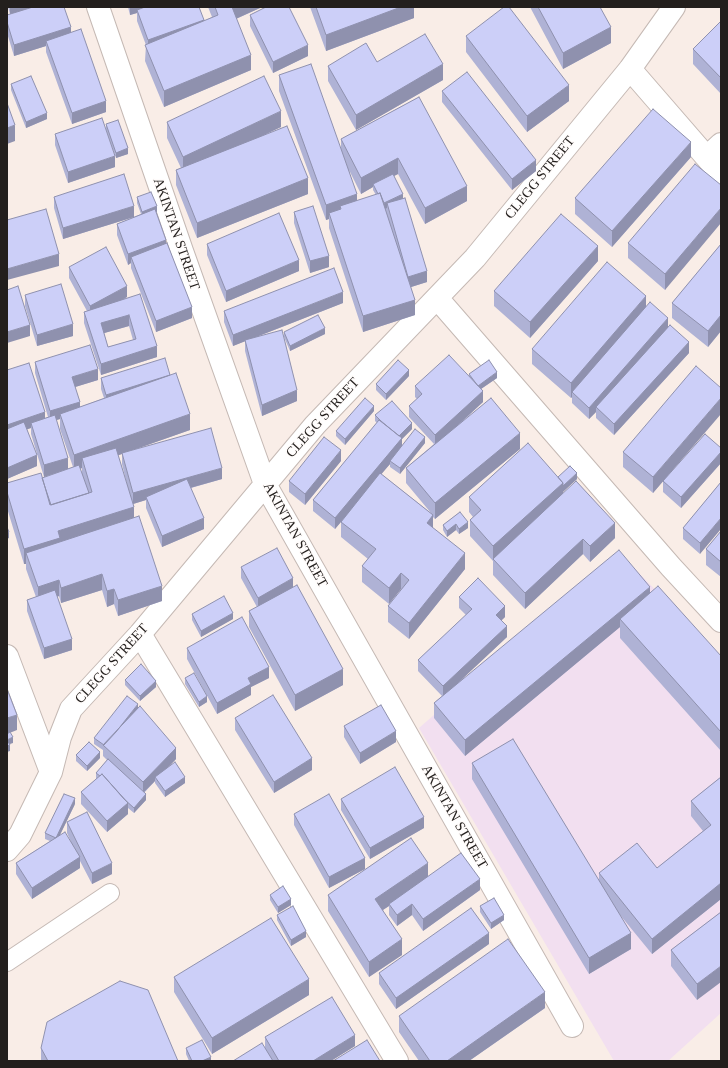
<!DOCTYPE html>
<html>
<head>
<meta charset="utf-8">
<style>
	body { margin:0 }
	#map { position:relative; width:728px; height:1068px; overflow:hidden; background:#f9ede7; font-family:Georgia,serif }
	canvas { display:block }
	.frame { position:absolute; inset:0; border:8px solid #231f1d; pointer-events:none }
</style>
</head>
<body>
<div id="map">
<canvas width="728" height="1068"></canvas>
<div class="frame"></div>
</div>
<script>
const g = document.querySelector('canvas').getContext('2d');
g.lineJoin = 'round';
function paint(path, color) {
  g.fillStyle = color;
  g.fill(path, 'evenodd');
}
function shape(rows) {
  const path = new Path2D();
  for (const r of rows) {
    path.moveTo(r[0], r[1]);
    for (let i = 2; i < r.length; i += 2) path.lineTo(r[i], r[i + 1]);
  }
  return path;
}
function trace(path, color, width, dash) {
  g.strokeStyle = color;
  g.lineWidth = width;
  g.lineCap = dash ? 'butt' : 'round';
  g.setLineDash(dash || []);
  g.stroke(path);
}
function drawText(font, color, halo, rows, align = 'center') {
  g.font = font + ' Georgia,serif';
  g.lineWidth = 3;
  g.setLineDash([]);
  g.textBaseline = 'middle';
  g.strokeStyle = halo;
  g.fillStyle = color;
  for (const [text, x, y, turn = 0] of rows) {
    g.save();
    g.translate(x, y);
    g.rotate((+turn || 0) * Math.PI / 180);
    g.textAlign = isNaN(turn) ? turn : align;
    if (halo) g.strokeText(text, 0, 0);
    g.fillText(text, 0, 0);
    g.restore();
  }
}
paint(shape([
	[619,553,721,656,721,1013,668,1061,614,1061,419,728]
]), '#f2dff0');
const service = shape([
	[7,962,110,893]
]);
const minor = shape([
	[98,7,182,251,265,484,572,1026],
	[630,69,721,174],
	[707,157,721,144],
	[437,298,671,567,721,621],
	[140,634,397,1061],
	[7,656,51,772],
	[7,850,20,835,51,772,60,737,71,709,140,634,315,425,475,258,630,69,674,7]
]);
trace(service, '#c5b9b4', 20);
trace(minor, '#c5b9b4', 24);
trace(service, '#fff', 18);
trace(minor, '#fff', 22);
paint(shape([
	[8,7,64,7,71,32,106,112,72,124,46,52,46,46,14,56,7,33,7,15,16,13,10,14],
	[128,7,199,7,204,21,212,17,208,7,260,7,260,8,236,19,251,70,164,107,145,61,146,45,137,21,137,13,130,15],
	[310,7,414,7,414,18,326,51],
	[530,7,600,7,611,43,563,69],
	[250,15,308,56,273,73,250,26],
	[721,21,721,94,693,64,693,49],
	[466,36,569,101,527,132,466,52],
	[377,62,443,80,356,130,328,81,328,66],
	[279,75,341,148,341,139,419,97,467,201,425,224,398,174,394,176,403,198,427,282,411,287,415,315,363,332,329,228,329,219,326,220,279,91],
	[349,170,361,194,373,187,373,190,376,195,357,201],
	[11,84,47,119,26,128,11,90],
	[442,91,536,171,512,190,442,102],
	[167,122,281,127,266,134,308,194,197,238,176,185,176,170,181,168,167,138],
	[106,124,128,154,116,158,106,130],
	[55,134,115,167,68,183,55,145],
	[691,157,612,247,575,214,575,198],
	[721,185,665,290,628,258,628,243],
	[54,197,134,217,63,239,54,208],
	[137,197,157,212,156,212,166,243,192,318,156,332,131,268,131,263,128,265,117,235,117,224,141,214,137,203],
	[294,212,329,267,310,273,294,223],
	[207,244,299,271,226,302,207,255],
	[721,244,721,331,708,347,672,318,672,303],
	[598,261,530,338,494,306,494,291],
	[69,267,127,297,125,298,157,357,101,375,84,323,84,312,87,311,69,278],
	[129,326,133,340,108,347,104,333],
	[25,295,73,336,37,346,25,306],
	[343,303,259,336,297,401,262,416,245,351,245,341,233,346,224,322,224,311],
	[646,307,668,327,689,353,614,435,596,418,596,412,589,419,572,403,572,397,571,398,532,364,532,349],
	[284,332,325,334,290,351,284,337],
	[35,362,98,380,75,387,80,407,104,398,101,389,101,378,170,375,190,430,130,451,222,479,191,488,204,529,162,547,146,508,146,500,133,504,134,518,162,601,118,616,114,604,107,607,102,590,61,603,59,596,57,597,72,650,44,659,27,611,27,600,36,597,26,569,26,564,24,564,7,508,7,483,42,478,67,469,44,477,31,434,31,428,27,429,37,466,7,479,7,370,45,418,48,417,35,373],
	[60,419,60,429,73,467,68,469,56,420],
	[122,454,122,464,129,493,118,455],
	[82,468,82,474,85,484,80,469],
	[469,374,497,378,481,389,483,402,462,422,520,449,435,519,433,517,433,528,465,569,409,639,388,622,388,606,402,589,401,589,389,604,362,582,362,566,368,559,341,537,341,522,345,517,335,529,313,511,313,500,377,423,375,421,375,415,412,429,402,439,402,445,425,443,400,474,390,467,390,464,381,474,431,513,406,483,406,468,434,444,409,417,409,406,417,399,415,397,415,386,469,376],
	[409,376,386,400,376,390,376,384],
	[374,411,345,445,336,436,336,431],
	[721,448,721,463,681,508,663,492,663,481,653,493,623,467,623,452,668,475],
	[341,461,305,505,289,492,289,481],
	[558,477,577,479,563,491,563,493,615,538,590,562,583,554,525,609,493,575,493,561,470,536,470,520,473,517,469,512,469,497],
	[721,482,700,554,683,539,683,528],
	[460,512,468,528,459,534,456,530,447,537,443,530,443,525],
	[721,531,721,577,706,565,706,549],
	[241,567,293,587,343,685,295,711,249,627,249,611,257,607,241,578],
	[650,593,721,656,721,751,620,638,620,627,465,756,434,718,434,703,442,696,418,671,418,660,466,615,459,608,459,597,505,617,501,620,507,637,462,679],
	[192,614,233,619,201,637,192,620],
	[187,648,269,678,251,687,251,695,217,714,187,659],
	[185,678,207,702,199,707,185,684],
	[125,680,156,687,140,701,125,685],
	[138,709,176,759,166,769,185,783,165,797,155,783,155,781,144,793,146,800,134,813,128,808,128,814,107,832,81,804,81,792,96,779,96,773,107,760,103,756,103,750,94,744,94,738],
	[235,718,312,770,274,793,235,730],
	[344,726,396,742,360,764,344,737],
	[76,755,100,758,87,771,76,761],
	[472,763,599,881,599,873,657,868,703,831,691,816,691,801,721,777,721,899,652,954,616,910,631,949,589,974,472,779],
	[341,799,424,828,370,859,341,810],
	[75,804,60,835,71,842,67,833,67,822,112,874,92,884,80,861,80,868,32,899,16,874,16,863,50,841,45,839,45,833],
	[294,814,365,869,329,888,294,825],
	[428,876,480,890,423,931,412,915,397,926,389,915,389,906,383,910,402,955,369,977,328,911,328,895],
	[270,895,291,905,278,913,270,900],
	[480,906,504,920,491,929,480,912],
	[721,912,697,1000,671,966,671,950],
	[277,915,306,937,291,946,277,920],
	[489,944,396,1009,379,984,379,973],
	[174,977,309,995,212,1054,174,992],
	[545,1008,469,1061,419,1061,399,1032,399,1016],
	[265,1037,355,1046,331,1061,233,1061,265,1048],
	[41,1048,178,1061,41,1061],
	[186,1048,211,1061,189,1061,186,1054]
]), '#afb2d5');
paint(shape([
	[10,7,38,7,10,14],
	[130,7,158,7,137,10,137,13,130,15],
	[231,7,260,7,260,8,231,21],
	[401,7,414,7,414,18,326,51,326,35],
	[204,20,204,31,148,51,148,40],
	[71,27,71,38,46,41,46,46,14,56,14,45],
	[611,27,611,43,563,69,563,53],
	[308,45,308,56,273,73,273,62],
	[251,55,251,70,164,107,164,91],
	[443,64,443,80,356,130,356,115],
	[569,85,569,101,527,132,527,116],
	[106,101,106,112,72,124,72,113],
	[281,111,281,127,183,173,183,157],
	[47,113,47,119,26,128,26,122],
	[15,125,15,141,7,144,7,128],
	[691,142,691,157,612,247,612,231],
	[128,148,128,154,116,158,116,153],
	[115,156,115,167,68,183,68,172],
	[398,158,398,174,374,186,373,184,373,187,361,194,361,178],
	[536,160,536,171,512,190,512,179],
	[308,178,308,194,197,238,197,223],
	[467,186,467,201,425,224,425,208],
	[357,194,357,210,341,209,340,206,340,215,329,213,329,219,326,220,326,205],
	[403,194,403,200,387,203,387,208,383,210,383,204],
	[134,206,134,217,63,239,63,228],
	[157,206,157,212,142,218,142,212],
	[721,208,721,223,665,290,665,274],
	[166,240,166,251,131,257,131,263,128,265,128,254],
	[598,246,598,261,530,338,530,322],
	[59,254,59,266,7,280,7,269],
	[329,256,329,267,310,273,310,261],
	[299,260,299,271,226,302,226,291],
	[427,271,427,282,408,288,408,277],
	[127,286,127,297,90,317,90,306],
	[343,292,343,303,233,346,233,335],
	[646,296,646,312,572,392,572,397,571,398,571,383],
	[415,300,415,315,363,332,363,316],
	[192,307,192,318,156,332,156,321],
	[129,315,129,326,101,334,101,323],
	[721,315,721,331,708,347,708,331],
	[668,318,668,329,596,407,596,412,589,419,589,408],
	[73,324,73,336,37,346,37,335],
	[30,325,30,336,7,343,7,332],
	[325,328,325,334,290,351,290,346],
	[689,342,689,353,614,435,614,424],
	[157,346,157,357,101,375,101,364],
	[98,369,98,380,72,388,72,377],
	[409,370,409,376,386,400,386,394],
	[497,372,497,378,478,391,478,386],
	[170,375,106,406,106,395],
	[297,390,297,401,262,416,262,405],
	[483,391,483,402,435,446,435,435],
	[721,398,721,414,653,493,653,477],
	[80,402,80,413,60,414,60,419,50,422,50,411],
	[374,406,374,411,345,445,345,439],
	[45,412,45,423,31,423,31,428,7,436,7,425],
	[190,414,190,430,85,467,82,458,82,468,74,471,74,455],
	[412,423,412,429,402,439,402,449,390,461,390,464,335,529,335,518,396,438],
	[520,433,520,449,435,519,435,503],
	[425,437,425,443,400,474,400,468],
	[341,450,341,461,305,505,305,494],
	[721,452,721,463,681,508,681,497],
	[37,455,37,466,7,479,7,468],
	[68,458,68,469,44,477,44,465],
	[222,468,222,479,147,500,146,497,146,500,133,504,133,493],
	[577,473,577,479,563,492,563,486],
	[563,483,563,499,493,560,493,546],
	[134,507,134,523,26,553,26,564,24,564,24,549,58,531],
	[433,515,433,531,427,523],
	[204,518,204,529,162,547,162,536],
	[721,518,721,529,700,554,700,543],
	[468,522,468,528,459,534,459,529],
	[615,523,615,538,590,562,590,546],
	[456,524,456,530,447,537,447,531],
	[9,532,9,538,7,539,7,533],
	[583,539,583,554,525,609,525,593],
	[465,553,465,569,409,639,409,623],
	[401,573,401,589,389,604,389,588],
	[102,574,102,590,61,603,61,588],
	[293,578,293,589,258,609,258,598],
	[59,580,59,596,38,603,38,587],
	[162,586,162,601,118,616,118,600],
	[650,587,650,603,620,619,620,627,465,756,465,740],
	[114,589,114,604,107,607,107,591],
	[505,606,505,617,496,626,496,615],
	[233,613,233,619,201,637,201,631],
	[507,626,507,637,443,697,443,686],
	[72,639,72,650,44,659,44,648],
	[269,667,269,678,251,687,251,695,217,714,217,703,248,678],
	[343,669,343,685,295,711,295,695],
	[156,681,156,687,140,701,140,696],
	[207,696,207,702,199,707,199,702],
	[138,704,138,710,105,746],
	[17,715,17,730,7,734,7,718],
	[396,731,396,742,360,764,360,753],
	[13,737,13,743,7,745,7,740],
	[10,745,10,751,7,752,7,746],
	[176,748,176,759,157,779,155,777,155,781,143,793,143,782],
	[100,752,100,758,87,771,87,766],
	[312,758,312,770,274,793,274,782],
	[185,777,185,783,165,797,165,791],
	[146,794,146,800,134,813,134,808],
	[75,798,75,804,56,843,56,838],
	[128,803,128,814,107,832,107,821],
	[424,817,424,828,370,859,370,848],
	[80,857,80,868,32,899,32,888],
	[365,858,365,869,329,888,329,877],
	[112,863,112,874,92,884,92,873],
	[428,863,428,879,389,904,389,906,375,915,375,899],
	[480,879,480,890,423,931,423,919],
	[721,883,721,899,652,954,652,939],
	[291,899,291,905,278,913,278,907],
	[412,904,412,915,397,926,397,915],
	[504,915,504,920,491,929,491,923],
	[306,931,306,937,291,946,291,940],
	[489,933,489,944,396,1009,396,998],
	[631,933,631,949,589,974,589,958],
	[402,939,402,955,369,977,369,962],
	[721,966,721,982,697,1000,697,984],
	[309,979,309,995,212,1054,212,1038],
	[545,992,545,1008,469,1061,447,1061],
	[355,1035,355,1046,331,1061,313,1061],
	[211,1057,211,1061,202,1061]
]), '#8f91ae');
const building = shape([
	[33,7,64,7,71,27,14,45,7,22,7,15,33,7],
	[145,7,199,7,204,20,148,40,137,10,145,7],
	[215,7,232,7,251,55,164,91,145,45,218,15,215,7],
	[266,7,289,7,308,45,273,62,250,15,266,7],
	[316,7,401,7,326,35,316,7],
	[504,7,509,7,569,85,527,116,466,36,504,7],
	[538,7,600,7,611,27,563,53,538,7],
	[721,21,721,78,693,49,721,21],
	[81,29,106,101,72,113,46,41,81,29],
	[425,34,443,64,356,115,328,66,366,43,377,62,425,34],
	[311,64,357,194,326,205,279,75,311,64],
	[467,72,536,160,512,179,442,91,467,72],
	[31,76,47,113,26,122,11,84,31,76],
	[264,76,281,111,183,157,167,122,264,76],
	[419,97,467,186,425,208,398,158,361,178,341,139,419,97],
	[7,103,15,125,7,128,7,103],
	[653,109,691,142,612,231,575,198,653,109],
	[102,118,115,156,68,172,55,134,102,118],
	[118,120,128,148,116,153,106,124,118,120],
	[287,126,308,178,197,223,176,170,287,126],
	[695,164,721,185,721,208,665,274,628,243,695,164],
	[124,174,134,206,63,228,54,197,124,174],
	[393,174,403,194,384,203,380,193,378,194,373,184,393,174],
	[151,192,157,206,142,212,137,197,151,192],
	[380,193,415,300,363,316,329,213,341,209,340,206,380,193],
	[405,198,427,271,408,277,387,203,405,198],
	[313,206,329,256,310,261,294,212,313,206],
	[46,209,59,254,7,269,7,220,46,209],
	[155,209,166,240,128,254,117,224,155,209],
	[279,213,299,260,226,291,207,244,279,213],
	[561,214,598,246,530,322,494,291,561,214],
	[167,243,192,307,156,321,131,257,167,243],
	[721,244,721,315,708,331,672,303,721,244],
	[106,247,127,286,90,306,69,267,106,247],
	[607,262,646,296,571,383,532,349,607,262],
	[334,268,343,292,233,335,224,311,334,268],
	[61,284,73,324,37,335,25,295,61,284],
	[18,286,30,325,7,332,7,290,18,286],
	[140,294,157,346,101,364,84,312,140,294],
	[129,315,136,339,108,347,101,323,129,315],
	[650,302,668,318,589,408,572,392,650,302],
	[318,315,325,328,290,346,284,332,318,315],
	[670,325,689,342,614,424,596,407,670,325],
	[282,330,297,390,262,405,245,340,282,330],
	[90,345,98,369,72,377,80,402,50,411,35,362,90,345],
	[449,355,483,391,435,435,409,406,422,394,415,386,449,355],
	[165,358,170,375,106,395,101,378,165,358],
	[398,360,409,370,386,394,376,384,398,360],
	[489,360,497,372,478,386,469,374,489,360],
	[29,363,45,412,7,425,7,370,29,363],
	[696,366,721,388,721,398,653,477,623,452,696,366],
	[176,373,190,414,74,455,60,414,176,373],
	[365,398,374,406,345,439,336,431,365,398],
	[491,398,520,433,435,503,406,468,491,398],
	[392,401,412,423,399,436,381,421,375,415,392,401],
	[55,415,68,458,44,465,31,423,55,415],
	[379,420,402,438,335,518,313,500,379,420],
	[24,422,37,455,7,468,7,429,24,422],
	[211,428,222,468,133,493,122,453,211,428],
	[415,429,425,437,400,468,390,461,415,429],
	[705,434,721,448,721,452,681,497,663,481,705,434],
	[324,437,341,450,305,494,289,481,324,437],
	[528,443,563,483,493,546,470,520,481,510,469,497,528,443],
	[116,448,134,507,58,531,60,538,24,549,7,492,7,483,41,473,50,505,92,492,82,458,116,448],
	[79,465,89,493,51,505,42,478,79,465],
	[570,466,577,473,563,486,563,483,558,477,570,466],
	[380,473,433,515,427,523,465,553,409,623,388,606,409,580,401,573,389,588,362,566,376,549,341,522,380,473],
	[187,479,204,518,162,536,146,497,187,479],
	[576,481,615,523,590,546,583,539,525,593,493,559,576,481],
	[721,482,721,518,700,543,683,528,721,482],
	[460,512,468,522,459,529,456,524,447,531,443,525,460,512],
	[139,516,162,586,118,600,114,589,107,591,102,574,61,588,59,580,38,587,26,553,139,516],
	[7,527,9,532,7,533,7,527],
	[721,531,721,562,706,549,721,531],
	[277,548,293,578,258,598,241,567,277,548],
	[619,550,650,587,465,740,434,703,619,550],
	[478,578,505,606,496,615,507,626,443,686,418,660,472,609,459,597,478,578],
	[297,585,343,669,295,695,249,611,297,585],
	[658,586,721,656,721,732,620,619,658,586],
	[55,590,72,639,44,648,27,600,55,590],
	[224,596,233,613,201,631,192,614,224,596],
	[242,617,269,667,248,678,251,684,217,703,187,648,242,617],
	[141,664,156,681,140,696,125,680,141,664],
	[194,673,207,696,199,702,185,678,194,673],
	[7,689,17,715,7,718,7,689],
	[273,695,312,758,274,782,235,718,273,695],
	[127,696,138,704,116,732,104,745,94,738,127,696],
	[381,705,396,731,360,753,344,726,381,705],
	[140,706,176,748,143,782,103,745,140,706],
	[10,732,13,737,7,740,10,745,7,746,7,734,10,732],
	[513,739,631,933,589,958,472,763,513,739],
	[89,742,100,752,87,766,76,755,89,742],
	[108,759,146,794,134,808,124,799,102,774,100,776,96,773,108,759],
	[175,762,185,777,165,791,155,777,175,762],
	[395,767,424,817,370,848,341,799,395,767],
	[102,774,128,803,107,821,81,792,102,774],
	[721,777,721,883,652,939,599,873,637,843,657,868,711,825,691,801,721,777],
	[64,794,75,798,56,838,45,833,64,794],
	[329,794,365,858,329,877,294,814,329,794],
	[87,812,112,863,92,873,67,822,87,812],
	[65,832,80,857,32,888,16,863,65,832],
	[411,838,428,863,375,899,402,939,369,962,328,895,411,838],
	[461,853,480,879,423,919,412,904,397,915,389,904,461,853],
	[283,886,291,899,278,907,270,895,283,886],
	[494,898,504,915,491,923,480,906,494,898],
	[293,906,306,931,291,940,277,915,293,906],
	[471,908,489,933,396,998,379,973,471,908],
	[721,912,721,966,697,984,671,950,721,912],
	[271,918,309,979,212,1038,174,977,271,918],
	[508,939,545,992,447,1061,430,1061,399,1016,508,939],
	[120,981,148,990,178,1061,48,1061,41,1048,47,1022,120,981],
	[332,997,355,1035,313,1061,279,1061,265,1037,332,997],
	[202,1040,211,1057,202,1061,192,1061,186,1048,202,1040],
	[367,1040,380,1061,333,1061,367,1040],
	[262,1043,273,1061,233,1061,262,1043]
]);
paint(building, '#cccff8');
trace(building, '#8f91ae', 1);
drawText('14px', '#231f1d', '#fffcfb', [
	["CLEGG STREET",540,178,-51],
	["AKINTAN STREET",176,234,71],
	["CLEGG STREET",323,418,-48],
	["AKINTAN STREET",295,535,61],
	["CLEGG STREET",112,664,-48],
	["AKINTAN STREET",454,817,60]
]);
</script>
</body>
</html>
